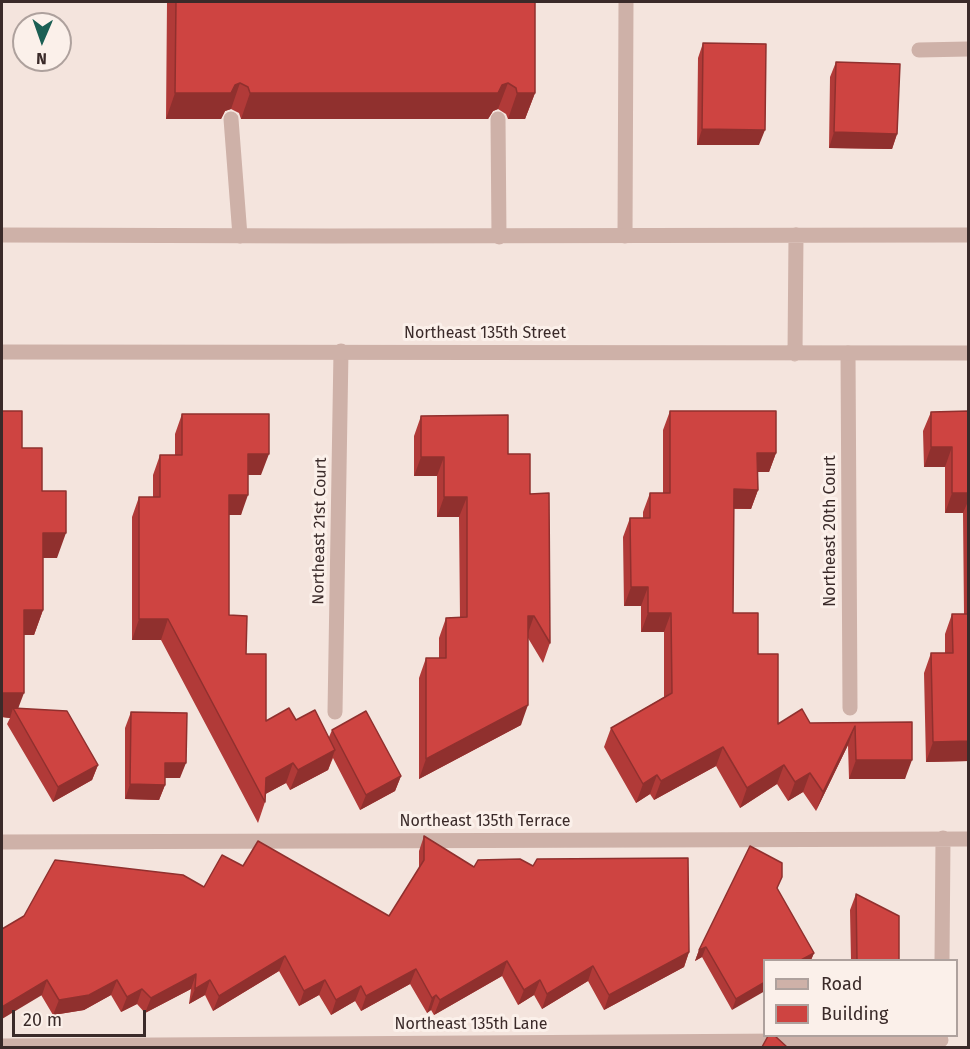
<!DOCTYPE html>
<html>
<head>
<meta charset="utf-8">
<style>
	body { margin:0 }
	#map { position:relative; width:970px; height:1049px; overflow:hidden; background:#f4e4dd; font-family:"Fira Sans",sans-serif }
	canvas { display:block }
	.frame { position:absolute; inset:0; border:3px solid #3a2a29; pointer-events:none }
	.legend { position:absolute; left:763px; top:959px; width:195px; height:78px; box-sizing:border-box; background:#fbf0ea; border:2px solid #aea19d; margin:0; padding:8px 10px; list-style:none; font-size:18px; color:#3a2a29 }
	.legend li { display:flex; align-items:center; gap:12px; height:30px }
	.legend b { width:30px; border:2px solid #aea19d }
	.north { position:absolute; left:12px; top:12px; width:60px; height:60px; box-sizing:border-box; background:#fbf0ea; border:2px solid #aea19d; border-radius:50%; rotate:182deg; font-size:16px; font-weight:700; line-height:24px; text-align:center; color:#3a2a29 }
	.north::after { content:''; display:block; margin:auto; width:21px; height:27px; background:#1b5f54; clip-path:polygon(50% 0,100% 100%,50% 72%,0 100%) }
	.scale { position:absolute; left:12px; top:1010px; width:134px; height:27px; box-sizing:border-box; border:3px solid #3a2a29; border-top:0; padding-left:8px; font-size:18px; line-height:21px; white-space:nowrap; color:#3a2a29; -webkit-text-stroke:4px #fbf0ea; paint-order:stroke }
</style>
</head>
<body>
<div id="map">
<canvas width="970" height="1049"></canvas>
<div class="frame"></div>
<ul class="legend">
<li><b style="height:8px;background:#ceb1a8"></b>Road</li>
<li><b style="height:16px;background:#ce4441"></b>Building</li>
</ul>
<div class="north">N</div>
<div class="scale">20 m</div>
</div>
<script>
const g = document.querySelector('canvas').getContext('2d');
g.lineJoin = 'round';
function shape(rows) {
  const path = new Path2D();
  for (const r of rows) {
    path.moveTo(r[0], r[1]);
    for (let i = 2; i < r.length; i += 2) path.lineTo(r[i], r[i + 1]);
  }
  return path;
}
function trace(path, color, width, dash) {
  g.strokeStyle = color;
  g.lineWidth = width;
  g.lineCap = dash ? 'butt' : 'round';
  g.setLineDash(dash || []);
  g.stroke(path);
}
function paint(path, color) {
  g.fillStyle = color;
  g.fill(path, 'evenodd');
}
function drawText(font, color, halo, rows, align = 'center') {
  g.font = font + ' "Fira Sans",sans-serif';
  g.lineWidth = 6;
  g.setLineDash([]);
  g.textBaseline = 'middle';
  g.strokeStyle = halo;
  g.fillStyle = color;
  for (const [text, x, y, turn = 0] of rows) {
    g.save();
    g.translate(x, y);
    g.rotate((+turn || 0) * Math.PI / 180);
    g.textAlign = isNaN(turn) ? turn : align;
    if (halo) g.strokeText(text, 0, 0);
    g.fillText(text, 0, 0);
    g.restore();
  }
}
trace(shape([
	[919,50,968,49],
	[231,119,240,236],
	[498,119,499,237],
	[625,236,626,2]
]), '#ceb1a8', 15);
trace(shape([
	[848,353,850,708],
	[335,712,341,351],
	[2,842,968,839],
	[942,960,943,838],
	[2,1046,941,1040]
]), '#ceb1a8', 15);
trace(shape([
	[2,235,329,236,968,235],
	[2,352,968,353],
	[795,354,796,235]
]), '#ceb1a8', 15);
paint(shape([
	[167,2,535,2,535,93,525,119,508,119,506,114,498,109,493,111,488,119,241,119,239,113,231,109,225,111,221,119,166,119],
	[703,43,759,145,697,145,698,58],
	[836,62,897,134,892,149,829,148,830,77],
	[2,411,22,448,42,491,57,558,43,558,43,610,34,635,24,635,18,709,98,765,92,780,53,802,7,724,10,718,2,717],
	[670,411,776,453,769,472,758,472,758,490,751,509,733,509,733,613,758,654,778,724,912,722,905,779,849,779,848,745,816,811,803,792,788,801,777,784,740,808,716,766,654,800,650,794,636,803,604,747,611,728,664,697,664,632,641,632,641,606,624,606,623,537,630,518,643,518,643,512,650,493,663,493,663,430],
	[969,411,969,761,926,762,924,673,931,653,945,653,945,634,952,614,964,614,963,513,945,513,945,467,924,467,923,431,931,412],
	[182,414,261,475,248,475,241,515,229,515,229,615,246,654,266,721,296,720,329,737,332,730,401,776,395,791,360,810,333,758,328,770,290,790,286,783,265,794,265,802,258,823,161,640,132,640,132,517,139,497,153,497,153,475,160,455,175,455,175,434],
	[421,416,508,454,530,494,550,643,543,663,528,638,521,725,419,779,419,678,426,658,439,658,439,638,446,618,460,618,459,517,437,517,437,476,414,476,414,436],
	[131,712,180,778,165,778,165,785,159,800,125,799,125,728],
	[424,836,474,867,689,952,684,967,604,1010,588,981,542,1009,534,995,518,1005,502,976,434,1015,431,1010,427,1013,410,984,361,1011,355,1001,331,1015,319,995,299,1006,279,971,213,1011,205,995,189,1004,191,989,145,1013,137,1004,121,1012,111,995,84,1010,53,1015,2,929,204,887,243,866,389,916,419,868,419,851],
	[777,890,814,953,811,960,765,960,732,1010,702,957,695,961,699,950],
	[856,894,899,960,851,960,850,910]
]), '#b13a38');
paint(shape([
	[240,83,231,109,225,111,221,119,166,119,175,93,235,85],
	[508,83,498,109,493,111,488,119,241,119,250,93],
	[517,93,535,93,525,119,508,119],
	[702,129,765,130,759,145,697,145],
	[834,132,897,134,892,149,829,148],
	[931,447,952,447,945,467,924,467],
	[757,453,776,453,769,472,751,472],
	[248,454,269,454,261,475,241,475],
	[421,457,444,457,437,476,414,476],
	[734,489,758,490,751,509,727,508],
	[952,493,969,493,969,499,963,513,945,513],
	[229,495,248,495,241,515,222,515],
	[444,497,467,497,459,517,437,517],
	[43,533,66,533,57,558,34,558],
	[631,587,648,587,641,606,624,606],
	[24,610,43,610,34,635,15,635],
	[648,613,671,613,664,632,641,632],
	[528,616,534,616,527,636],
	[139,619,168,619,161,640,132,640],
	[2,693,24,693,16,714,13,708,10,718,2,717],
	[528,705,521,725,419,779,426,759],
	[855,726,848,745,816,811,823,792],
	[969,741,969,761,926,762,933,742],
	[723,747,716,766,654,800,661,781],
	[335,750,328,770,290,790,298,770],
	[856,760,912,760,905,779,849,779],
	[165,763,186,763,180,778,159,778],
	[293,763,286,783,262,796,266,778],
	[98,765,92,780,53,802,58,787],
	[784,765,777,784,740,808,747,788],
	[810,773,803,792,788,801,795,782],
	[657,775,650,794,636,803,643,784],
	[401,776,395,791,360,810,366,795],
	[130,784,165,785,159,800,125,799],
	[706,947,702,957,695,961,699,950],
	[689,952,684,967,604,1010,609,995],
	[814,953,811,960,801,960],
	[285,956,279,971,213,1011,219,996],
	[507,961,502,976,434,1015,440,1000],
	[593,966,588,981,542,1009,547,994],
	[416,969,410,984,361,1011,366,996],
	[196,974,191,989,145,1013,151,998],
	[47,980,42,995,2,1019,2,1007],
	[117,980,111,995,84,1010,53,1015,59,1000],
	[210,980,205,995,189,1004,195,989],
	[325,980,319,995,299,1006,304,991],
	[540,980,534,995,518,1005,524,990],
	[765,982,765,991,732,1010,736,999],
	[361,986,355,1001,331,1015,336,1000],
	[142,989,137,1004,121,1012,127,997],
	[436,995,431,1010,427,1013,432,998]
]), '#90302e');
const building = shape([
	[176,2,535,2,535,93,517,93,516,88,508,83,502,85,498,93,250,93,248,87,240,83,235,85,231,93,175,93,176,2],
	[703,43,766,44,765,130,702,129,703,43],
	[836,62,900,64,897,134,834,132,836,62],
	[2,411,22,411,22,448,42,448,42,491,66,491,66,533,43,533,43,610,24,610,24,693,2,693,2,411],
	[670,411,776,411,776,453,757,453,758,490,734,489,733,613,758,613,758,654,778,654,778,724,802,709,810,723,912,722,912,760,856,760,855,726,823,792,810,773,795,782,784,765,747,788,723,747,661,781,657,775,643,784,611,728,672,693,671,613,648,613,648,587,631,587,630,518,650,518,650,493,670,493,670,411],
	[969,411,969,493,952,493,952,447,931,447,931,412,969,411],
	[182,414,269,414,269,454,248,454,248,495,229,495,229,615,247,616,246,654,266,654,266,721,289,708,296,720,315,710,335,750,298,770,293,763,266,778,265,802,168,619,139,619,139,497,160,497,160,455,182,455,182,414],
	[508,415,508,454,530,454,530,494,549,493,550,643,534,616,528,616,528,705,426,759,426,658,446,658,446,618,467,617,467,497,444,497,444,457,421,457,421,416,508,415],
	[952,614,969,614,969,741,933,742,931,653,953,653,952,614],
	[13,708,67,711,98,765,58,787,13,708],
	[366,711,401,776,366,795,332,730,366,711],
	[131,712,187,713,186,763,165,763,165,785,130,784,131,712],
	[424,836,474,867,478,860,520,859,533,866,537,859,688,858,689,952,609,995,593,966,547,994,540,980,524,990,507,961,440,1000,436,995,432,998,416,969,366,996,361,986,336,1000,325,980,304,991,285,956,219,996,210,980,195,989,196,974,151,998,142,989,127,997,117,980,89,995,59,1000,47,980,2,1007,2,929,24,916,55,860,183,875,204,887,222,855,243,866,258,841,389,916,424,860,424,836],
	[750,846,782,863,782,877,777,888,814,953,801,960,765,960,765,982,736,999,706,947,699,950,750,846],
	[856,894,899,916,899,960,857,960,856,894],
	[768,1036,775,1036,787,1047,762,1047,768,1036]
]);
paint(building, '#ce4441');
trace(building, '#90302e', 1.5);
drawText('16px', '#3a2a29', '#fbf0ea', [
	["Northeast 135th Street",485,334],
	["Northeast 21st Court",320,531,-89],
	["Northeast 20th Court",831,531,-90],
	["Northeast 135th Terrace",485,822],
	["Northeast 135th Lane",471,1025]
]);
</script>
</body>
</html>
